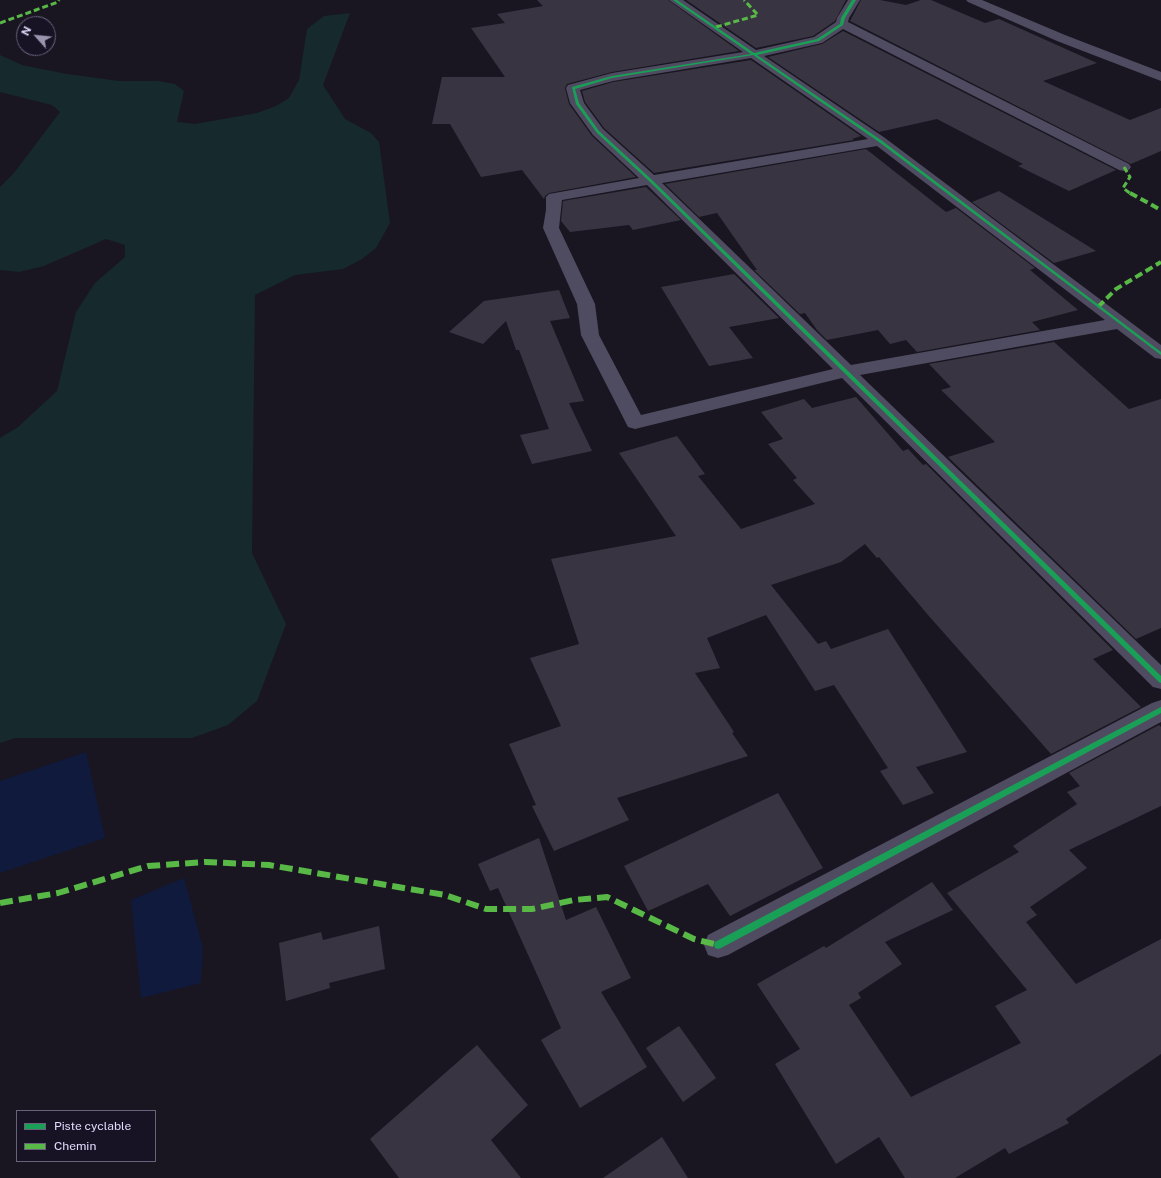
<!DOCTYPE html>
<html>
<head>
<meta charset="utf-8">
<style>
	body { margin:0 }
	#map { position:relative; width:1161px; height:1178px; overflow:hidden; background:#191621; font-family:"Public Sans",sans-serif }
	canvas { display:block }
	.legend { position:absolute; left:16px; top:1110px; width:140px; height:52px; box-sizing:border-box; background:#181225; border:1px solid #69627b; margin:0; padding:5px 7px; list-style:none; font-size:12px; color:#e2d9fb }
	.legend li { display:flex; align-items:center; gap:8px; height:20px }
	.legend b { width:20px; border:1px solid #69627b }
	.north { position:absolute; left:16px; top:16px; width:40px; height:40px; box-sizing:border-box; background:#181225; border:1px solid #69627b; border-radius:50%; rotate:297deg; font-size:11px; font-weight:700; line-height:16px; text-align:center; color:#e2d9fb }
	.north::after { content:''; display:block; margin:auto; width:14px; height:18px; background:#9c95af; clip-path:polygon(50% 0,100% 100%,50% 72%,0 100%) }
</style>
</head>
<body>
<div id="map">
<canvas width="1161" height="1178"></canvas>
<ul class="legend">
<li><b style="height:5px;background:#1a9f57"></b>Piste cyclable</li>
<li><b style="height:5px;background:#58b947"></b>Chemin</li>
</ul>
<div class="north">N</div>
</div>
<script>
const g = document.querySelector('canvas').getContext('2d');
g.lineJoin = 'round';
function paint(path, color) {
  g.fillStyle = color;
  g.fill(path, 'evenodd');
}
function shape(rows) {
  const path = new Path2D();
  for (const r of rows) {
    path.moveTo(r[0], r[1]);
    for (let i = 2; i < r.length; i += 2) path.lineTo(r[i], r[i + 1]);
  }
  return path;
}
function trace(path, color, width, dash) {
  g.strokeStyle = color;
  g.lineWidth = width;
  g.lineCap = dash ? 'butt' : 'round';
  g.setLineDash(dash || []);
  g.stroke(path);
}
paint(shape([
	[350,13,323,85,345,119,371,133,379,142,390,223,376,248,362,259,343,269,295,275,255,295,252,553,286,624,257,701,228,725,192,738,15,738,0,743,0,438,18,427,57,391,76,312,95,283,125,257,125,245,106,239,44,266,19,272,0,270,0,187,14,173,60,112,52,105,0,92,0,55,22,65,67,74,119,81,158,81,175,84,184,91,177,122,195,124,257,113,276,106,289,98,299,80,307,29,324,16]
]), '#16292d');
paint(shape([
	[86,752,105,838,0,873,0,781],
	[184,878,203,948,201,983,141,998,131,900]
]), '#101a3d');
paint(shape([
	[537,0,668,0,739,51,612,72,567,84,565,88,569,104,592,136,636,177,549,193,545,196,544,199,522,170,481,177,450,124,432,124,442,77,505,77,471,28,505,23,497,14,543,6],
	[686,0,846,0,835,21,813,36,756,48],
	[861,0,880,0,906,5,921,0,931,0,985,23,999,19,1097,63,1043,81,1130,120,1161,108,1161,151,1131,164,850,21],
	[843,31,1116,170,1069,191,1018,166,1023,164,937,119,879,132,768,57,822,44],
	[751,60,861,136,852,139,854,140,654,173,604,128,585,102,582,91,613,82],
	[866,149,946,212,956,208,1035,268,1030,270,1078,310,1032,322,1040,330,917,352,906,340,890,344,878,330,827,340,817,330,805,313,800,314,754,270,757,270,717,213,699,217,665,184],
	[646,187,681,220,633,230,629,225,570,232,561,221,563,201],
	[999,191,1096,251,1054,263,972,202],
	[734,274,779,318,729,327,753,358,709,366,661,287],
	[559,290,570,318,550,321,584,401,569,403,592,451,532,464,520,435,549,429,519,350,516,350,506,321,483,344,449,332,484,301],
	[1054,342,1129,409,1161,399,1161,628,1136,639,948,457,995,442,941,390,951,387,929,364],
	[856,397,903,451,908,449,923,465,926,464,1113,650,1093,659,1141,707,1051,754,928,615,879,557,877,558,865,544,841,562,771,585,818,644,826,641,831,649,888,629,967,752,916,767,934,793,903,805,880,771,888,768,834,685,815,691,766,615,707,638,720,668,695,673,734,732,732,733,748,756,617,798,629,820,554,851,532,806,536,805,509,744,561,726,530,658,579,644,551,559,676,536,619,453,677,436,705,474,698,476,741,529,815,504,793,480,797,478,768,444,783,439,761,412,804,399,812,408],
	[1159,725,1161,727,1161,806,1069,850,1087,868,1030,907,1037,915,1026,922,1076,984,1161,939,1161,1054,1066,1119,1069,1123,1009,1154,1005,1148,955,1178,905,1178,879,1137,836,1164,775,1064,800,1049,757,984,824,946,826,948,932,882,953,910,885,942,902,964,858,993,861,998,849,1005,911,1097,1021,1043,995,1006,1027,990,947,893,1019,852,1013,846,1077,804,1067,792,1080,786,1069,773],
	[778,793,823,868,730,916,708,884,648,911,624,866],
	[539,838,566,920,596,907,631,978,601,992,647,1067,580,1108,541,1040,561,1028,498,888,490,891,478,864],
	[379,926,385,969,329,983,330,988,286,1001,279,943,321,932,323,940],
	[679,1026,716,1078,683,1102,646,1048],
	[477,1045,528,1105,491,1140,521,1178,399,1178,370,1139],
	[662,1137,688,1178,603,1178]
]), '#393442');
paint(shape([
	[669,0,683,0,756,50,814,37,836,22,837,18,848,0,860,0,849,18,848,22,1129,164,1131,167,1129,170,1124,171,1119,170,843,29,822,43,764,56,885,138,1161,345,1161,359,1155,358,1117,329,860,375,1161,665,1161,689,1153,687,842,378,635,429,628,427,581,335,577,304,543,228,546,210,546,197,549,194,639,178,593,135,570,103,566,88,568,85,612,73,743,52,669,0],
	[751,58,868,139,654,175,603,129,584,103,580,90,613,81,751,58],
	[877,146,1105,320,851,365,662,183,877,146],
	[647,185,833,369,641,415,599,335,595,304,559,228,562,200,647,185],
	[966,0,982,0,1065,35,1161,72,1161,81,1057,41,968,2,966,0],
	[1161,700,1161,722,728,955,718,958,708,955,704,945,708,935,1152,703,1161,700]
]), '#4f4c61');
trace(shape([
	[0,23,58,2,59,0],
	[716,27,758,15,744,0],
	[1124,167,1130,177,1123,188,1131,194]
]), '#58b947', 3, [6, 3]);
trace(shape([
	[1130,193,1161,210],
	[1098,307,1116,289,1161,262]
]), '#58b947', 4, [8, 4]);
trace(shape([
	[0,903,58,893,148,866,205,862,269,865,445,895,486,909,532,909,574,900,607,897,694,939,718,945]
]), '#58b947', 6, [13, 6]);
paint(shape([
	[673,0,677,0,754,53,817,39,840,24,841,18,852,0,856,0,845,18,843,25,819,41,757,55,881,140,1161,352,1161,355,879,142,753,55,612,78,575,89,579,103,599,131,651,179,1161,676,1161,683,1159,682,649,181,597,133,576,104,572,87,612,76,751,54,673,0],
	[1161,707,1161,713,721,948,718,949,715,948,714,945,715,942,1161,707]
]), '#1a9f57');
</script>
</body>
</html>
